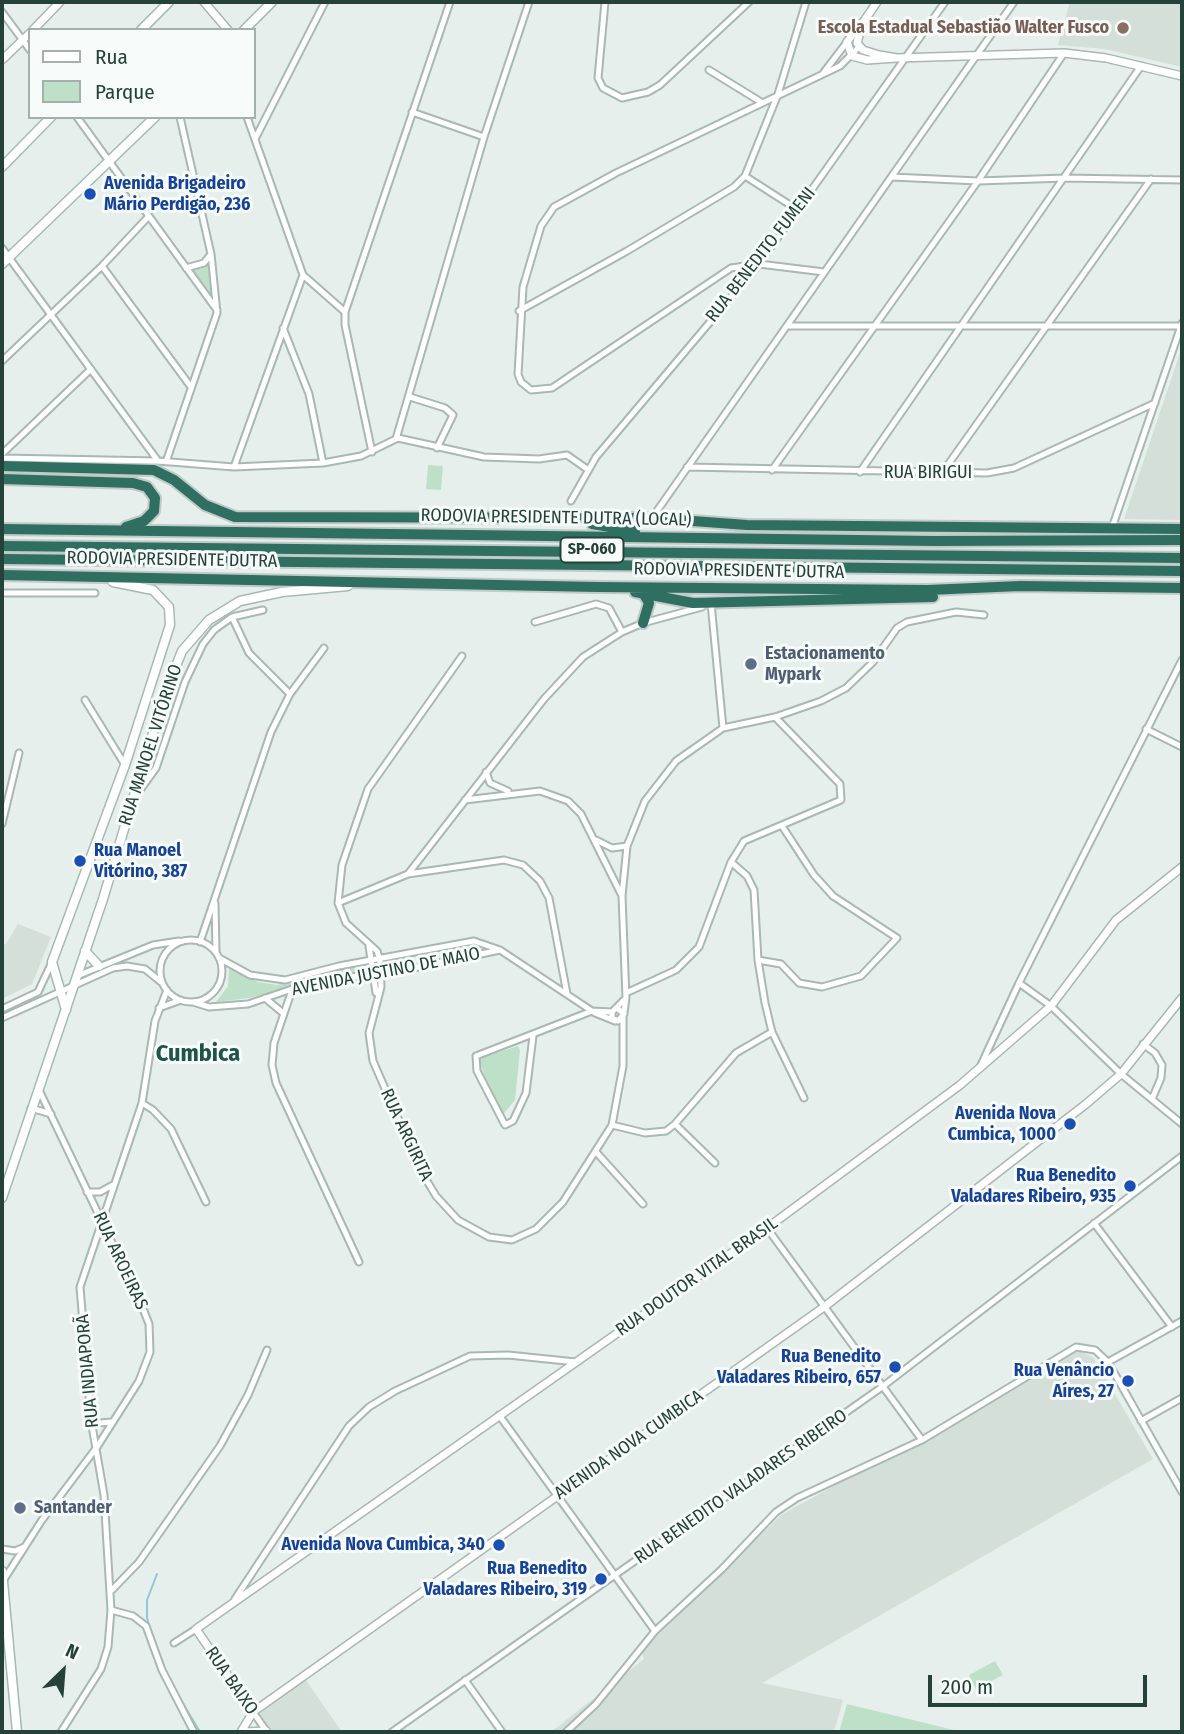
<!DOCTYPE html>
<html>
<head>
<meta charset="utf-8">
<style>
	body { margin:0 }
	#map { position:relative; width:1184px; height:1734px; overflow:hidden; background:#e6efeb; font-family:"Fira Sans Condensed",sans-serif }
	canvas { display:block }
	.frame { position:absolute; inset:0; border:4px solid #24423a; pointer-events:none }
	.legend { position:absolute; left:28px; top:28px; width:228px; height:91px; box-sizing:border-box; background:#f7fbf9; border:2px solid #a3b1ad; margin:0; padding:9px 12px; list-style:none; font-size:21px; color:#24423a }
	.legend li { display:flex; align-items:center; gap:14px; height:35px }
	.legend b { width:35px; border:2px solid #a3b1ad }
	.north { position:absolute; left:28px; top:1636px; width:70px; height:70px; -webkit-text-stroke:5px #f7fbf9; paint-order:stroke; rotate:25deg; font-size:19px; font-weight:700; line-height:28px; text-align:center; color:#24423a }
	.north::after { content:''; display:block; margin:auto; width:24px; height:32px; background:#24423a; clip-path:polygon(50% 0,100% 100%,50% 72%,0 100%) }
	.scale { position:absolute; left:928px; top:1675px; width:219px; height:32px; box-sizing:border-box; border:4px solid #24423a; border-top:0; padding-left:9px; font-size:21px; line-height:24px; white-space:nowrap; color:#24423a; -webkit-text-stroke:5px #f7fbf9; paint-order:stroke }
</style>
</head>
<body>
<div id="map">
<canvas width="1184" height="1734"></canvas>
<div class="frame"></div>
<ul class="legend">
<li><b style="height:9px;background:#fff"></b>Rua</li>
<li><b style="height:19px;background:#bfe0c8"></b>Parque</li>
</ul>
<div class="north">N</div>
<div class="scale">200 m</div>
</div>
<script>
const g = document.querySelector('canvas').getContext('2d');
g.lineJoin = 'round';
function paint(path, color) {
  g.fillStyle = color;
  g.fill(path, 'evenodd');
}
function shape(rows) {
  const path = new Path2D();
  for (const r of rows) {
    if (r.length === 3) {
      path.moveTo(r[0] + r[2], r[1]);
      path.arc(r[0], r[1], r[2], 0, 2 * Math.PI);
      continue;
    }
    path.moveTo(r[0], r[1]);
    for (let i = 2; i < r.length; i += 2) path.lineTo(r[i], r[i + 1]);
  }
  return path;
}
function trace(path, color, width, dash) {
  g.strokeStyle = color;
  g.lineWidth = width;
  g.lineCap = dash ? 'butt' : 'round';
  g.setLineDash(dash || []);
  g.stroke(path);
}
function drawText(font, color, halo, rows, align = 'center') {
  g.font = font + ' "Fira Sans Condensed",sans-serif';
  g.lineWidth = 6;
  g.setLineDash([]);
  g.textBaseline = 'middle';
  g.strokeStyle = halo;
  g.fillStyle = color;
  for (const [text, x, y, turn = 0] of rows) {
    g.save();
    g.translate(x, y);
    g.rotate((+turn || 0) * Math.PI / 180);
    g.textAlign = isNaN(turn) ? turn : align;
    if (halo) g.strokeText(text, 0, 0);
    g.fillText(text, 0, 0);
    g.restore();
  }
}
paint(shape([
	[1070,2,1182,2,1182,67,1105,49,1058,45],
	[1182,347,1182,520,1124,519],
	[18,924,51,937,32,984,2,999,2,945,6,944],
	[1078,1351,1093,1357,1153,1459,762,1683,843,1700,834,1732,551,1732,644,1659,641,1651,781,1515],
	[305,1679,342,1732,271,1732,259,1714]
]), '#d4dfda');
paint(shape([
	[209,260,212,300,189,268,201,269],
	[428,465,443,466,441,490,426,489],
	[372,964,371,969,249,998,216,1002,228,986,229,969,258,982,277,985,355,965],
	[518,1046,520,1050,515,1100,501,1117,478,1059],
	[995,1661,1003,1675,976,1689,969,1675],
	[847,1704,962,1732,839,1732]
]), '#bfe0c8');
trace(shape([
	[155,1644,147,1618,147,1600,157,1574],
	[172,1685,200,1732]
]), '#8ec9d4', 2);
const minor = shape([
	[605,2,598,78,603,88,622,98,648,92,660,85,749,2],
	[2,12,30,50],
	[709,70,761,102],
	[824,72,847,42],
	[412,112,484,137],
	[77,117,217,310],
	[247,117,303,275,345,312],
	[255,139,325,2],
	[745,176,798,210],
	[892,177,978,181,1065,178,1182,180],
	[2,248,158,461],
	[102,266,191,387],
	[186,268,204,263,211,254],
	[824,272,759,264,731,268,552,388,531,390,521,382,518,374,523,287,541,226,554,207,616,173,840,66,859,47],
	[519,311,627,251,734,187,745,176,778,94,806,2],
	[788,326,1182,326],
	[283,328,309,394,323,463],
	[2,361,102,266,149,216],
	[410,397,445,408,453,415,437,448],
	[398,438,484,457,539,459,567,455,587,469],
	[372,452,345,325,345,312,450,2],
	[2,454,91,369],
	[2,458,158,461,234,467,323,463,361,456,396,439,484,137,529,2],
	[166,462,217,313,211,254,180,117],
	[234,467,303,275],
	[687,467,987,473,1014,468,1155,403],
	[772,470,978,181,1064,53],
	[860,472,1141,66],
	[942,473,1151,179],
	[571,501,596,457,759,264,945,2],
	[652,518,1014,2],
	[1113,525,1182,323],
	[2,593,95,593],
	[711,603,723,728],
	[232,617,249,653,290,694],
	[535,622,596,604,609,608,622,632],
	[462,656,368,789,342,865,338,903,346,923,377,951,380,960,381,987,369,1033,373,1061,421,1171,436,1196,458,1220,489,1237,512,1240,536,1229,563,1202,612,1125,623,1066,623,1017],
	[85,700,125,765],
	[1146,729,1182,747],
	[486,772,490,783,508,791],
	[135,797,156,768,185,682,203,644,214,630,232,617,263,610],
	[465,800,540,791,568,801,581,814,621,894],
	[2,824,19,753],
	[596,840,612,848,627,846],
	[731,862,747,876,754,890,758,960,765,1003,772,1032,804,1098],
	[408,874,544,699,583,657,622,632,643,623,702,607],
	[215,903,216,952],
	[338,903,408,874,504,860,523,865,540,881,549,898,567,994],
	[191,971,31],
	[200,942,271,732,290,694,324,648],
	[369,946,376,993],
	[219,958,250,975,285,980,339,966,474,941,500,950,595,1013,615,1021],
	[758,960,781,964,799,983,822,987,861,976,897,938,833,896,814,875,782,826],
	[77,976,153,945,179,941],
	[1019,983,1051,1006,1121,1074,1182,1124],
	[292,990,274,1043,272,1065,276,1083,359,1262],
	[626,993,676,970,699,947,731,862,744,841,841,800,840,784,775,717],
	[265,998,283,1013],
	[193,1002,209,1007,248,1004,292,989,351,977,414,968,500,950],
	[159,1008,181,1000],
	[617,1008,624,1014,618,1021,612,1018,612,1012,626,998],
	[2,1009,38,992,52,962],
	[624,1013,626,998,622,896,627,846,645,801,676,761,723,728,775,717,821,701,846,688,873,662,897,628,907,622,956,612,984,615],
	[2,1018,113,968,127,966,145,969,161,982],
	[533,1036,526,1093,513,1121,505,1125,477,1071,476,1056,592,1011,612,1012],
	[1143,1044,1155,1053,1162,1065,1161,1078,1152,1099],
	[981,1065,1019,983,1182,660],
	[142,1103,153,1110,171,1129,206,1202],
	[31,1108,51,1114],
	[675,1124,715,1163],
	[612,1125,645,1133,666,1131,675,1124,736,1053,772,1032],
	[597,1153,643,1204],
	[87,1192,100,1192,113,1185],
	[1094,1223,1172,1327],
	[767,1228,922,1440],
	[1108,1362,1182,1321],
	[499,1415,655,1631],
	[91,1420,100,1423,111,1422],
	[1141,1421,1182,1398],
	[2,1549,15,1551,24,1547],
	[3,1581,42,1520,97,1447,139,1381,150,1352,149,1324,140,1301,39,1090],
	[112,1590,139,1562,220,1446,248,1395,267,1350],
	[235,1599,349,1426,369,1407,395,1391,470,1356,508,1355,576,1362],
	[111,1610,133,1616,146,1626,162,1670,194,1732],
	[174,1643,196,1629],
	[465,1680,502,1732],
	[253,1712,267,1732],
	[61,1732,101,1669,108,1647,111,1610,104,1495,91,1420,80,1287,142,1103,155,1021,167,990],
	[392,1732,882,1387,1182,1156],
	[566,1732,596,1704,655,1631,722,1569,776,1512,797,1498,922,1440,1076,1347,1095,1350,1108,1362,1182,1492]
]);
const tertiary = shape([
	[204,2,228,30],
	[877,2,862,24,857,43,863,50,879,55,897,58,1064,53,1106,58,1182,76],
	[858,27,847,42,852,56,867,60,896,58],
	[33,30,60,2],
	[2,60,30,33],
	[253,1712,196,1629,767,1228,960,1085,1051,1006,1116,920,1182,867],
	[241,1732,253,1712,824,1307,1086,1104,1121,1074,1182,998],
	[246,1732,266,1731]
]);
const secondary = shape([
	[141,30,169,2],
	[244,30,272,2],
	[2,167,51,117],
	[2,264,155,117],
	[85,951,99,966],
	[66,1010,52,962,125,765,170,625,169,607,153,590,113,582],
	[2,1198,103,899,164,696,182,651,209,620,240,601,282,592,348,586],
	[2,1571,17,1732]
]);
const motorway = shape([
	[2,466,154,470,174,480,205,505,235,517,652,518,747,525,1182,529],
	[2,479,133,483,147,487,155,498,154,511,144,521,126,527],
	[592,524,635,531],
	[2,529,934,541,1182,540],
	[2,546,1182,558],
	[2,559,1182,571],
	[2,575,597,587,928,590,1020,586,1182,588],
	[635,592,693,603,933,597],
	[643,623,649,603,643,593]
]);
trace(minor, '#a8b8b2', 9);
trace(tertiary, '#a8b8b2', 10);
trace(secondary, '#a4bbb3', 11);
trace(motorway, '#c2cac8', 14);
trace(minor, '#fff', 5);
trace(tertiary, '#fff', 7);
trace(secondary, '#fff', 8);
trace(motorway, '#2f6f62', 10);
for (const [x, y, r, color] of [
	[1123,28,7,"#8d6e63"],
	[90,194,7,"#1a4fb4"],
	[751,664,7,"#5c6f8a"],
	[80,861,7,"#1a4fb4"],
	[1070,1124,7,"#1a4fb4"],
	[1130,1186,7,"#1a4fb4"],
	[895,1367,7,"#1a4fb4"],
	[1128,1381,7,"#1a4fb4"],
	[20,1508,7,"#5c6f8a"],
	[499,1545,7,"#1a4fb4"],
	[601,1579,7,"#1a4fb4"]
]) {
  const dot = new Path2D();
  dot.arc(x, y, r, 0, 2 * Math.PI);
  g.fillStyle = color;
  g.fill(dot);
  trace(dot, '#f7fbf9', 2.5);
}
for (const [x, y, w] of [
	[592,550,63]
]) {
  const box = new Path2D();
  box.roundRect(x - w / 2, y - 12.5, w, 25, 5);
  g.fillStyle = '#f7fbf9';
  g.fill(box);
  trace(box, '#24423a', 2);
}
drawText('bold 16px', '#24423a', null, [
	["SP-060",592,550]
]);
drawText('bold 18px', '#785e54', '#f7fbf9', [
	["Escola Estadual Sebastião Walter Fusco",1109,28]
], 'right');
drawText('bold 18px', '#164399', '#f7fbf9', [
	["Avenida Brigadeiro",104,184,"left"],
	["Mário Perdigão, 236",104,205,"left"],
	["Rua Manoel",94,851,"left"],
	["Vitórino, 387",94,872,"left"],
	["Avenida Nova",1056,1114],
	["Cumbica, 1000",1056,1135],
	["Rua Benedito",1116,1176],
	["Valadares Ribeiro, 935",1116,1197],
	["Rua Benedito",881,1357],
	["Valadares Ribeiro, 657",881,1378],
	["Rua Venâncio",1114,1371],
	["Aíres, 27",1114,1392],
	["Avenida Nova Cumbica, 340",485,1545],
	["Rua Benedito",587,1569],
	["Valadares Ribeiro, 319",587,1590]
], 'right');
drawText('18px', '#24423a', '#f7fbf9', [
	["RUA BENEDITO FUMENI",761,255,-52],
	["RUA BIRIGUI",928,473],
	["RODOVIA PRESIDENTE DUTRA (LOCAL)",556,518,1],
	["RODOVIA PRESIDENTE DUTRA",172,560,1],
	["RODOVIA PRESIDENTE DUTRA",739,571,1],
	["RUA MANOEL VITÓRINO",151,745,-72],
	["AVENIDA JUSTINO DE MAIO",386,972,-11],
	["RUA ARGIRITA",406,1135,65],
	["RUA AROEIRAS",120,1261,65],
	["RUA DOUTOR VITAL BRASIL",697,1277,-35],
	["RUA INDIAPORÃ",88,1371,-95],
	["AVENIDA NOVA CUMBICA",629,1445,-35],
	["RUA BENEDITO VALADARES RIBEIRO",741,1487,-35],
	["RUA BAIXO",231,1681,55]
]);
drawText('bold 18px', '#4e5e75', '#f7fbf9', [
	["Estacionamento",765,654],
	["Mypark",765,675],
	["Santander",34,1508]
], 'left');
drawText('bold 24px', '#1f5548', '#f7fbf9', [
	["Cumbica",198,1054]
]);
</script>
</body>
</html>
